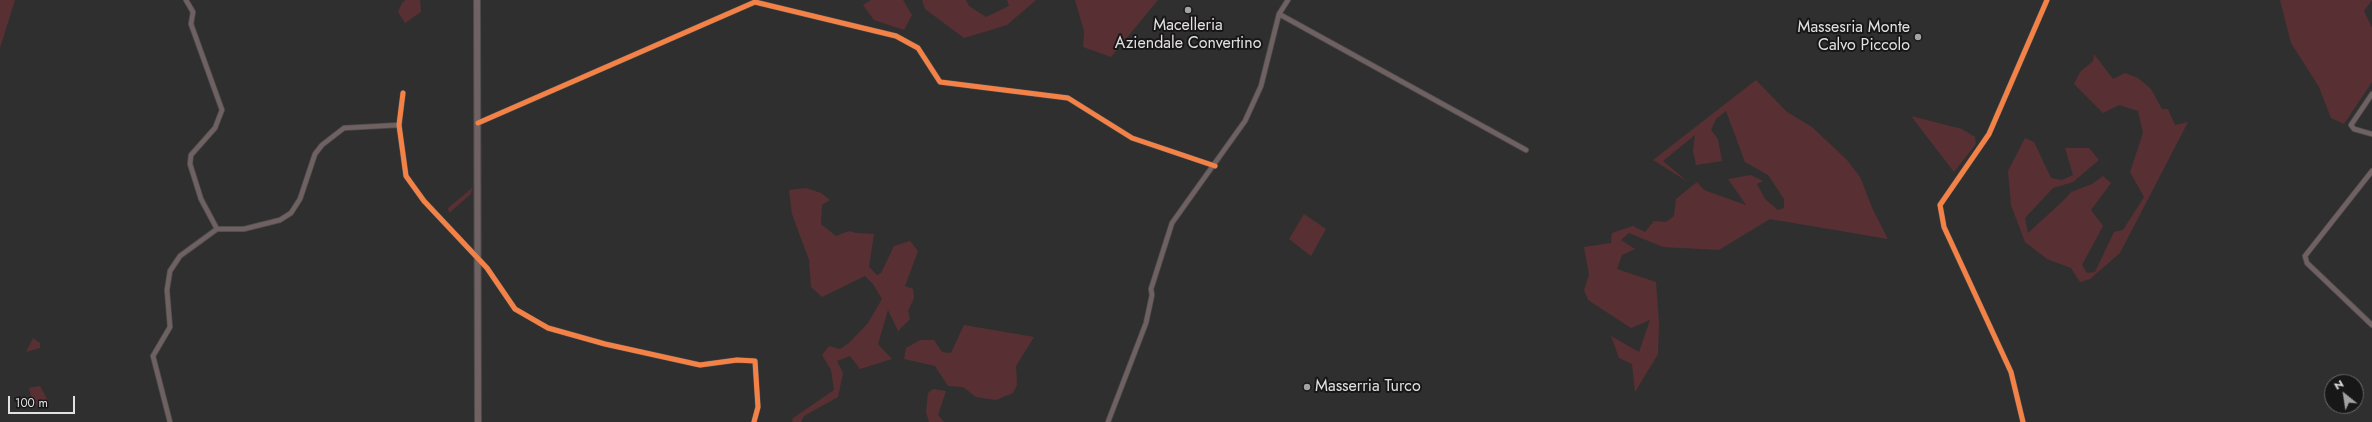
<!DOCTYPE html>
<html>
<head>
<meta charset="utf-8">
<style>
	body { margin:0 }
	#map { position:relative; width:2372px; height:422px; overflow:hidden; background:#302f2f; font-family:Jost,sans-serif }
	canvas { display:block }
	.north { position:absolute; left:2324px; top:374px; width:40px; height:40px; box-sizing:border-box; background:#181717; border:1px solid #696767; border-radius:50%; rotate:330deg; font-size:11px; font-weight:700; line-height:16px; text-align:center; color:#e2e0e0 }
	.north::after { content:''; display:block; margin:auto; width:14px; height:18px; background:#a4a2a2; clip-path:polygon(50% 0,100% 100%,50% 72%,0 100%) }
	.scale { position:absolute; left:8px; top:396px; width:67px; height:18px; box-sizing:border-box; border:2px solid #e2e0e0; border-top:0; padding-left:5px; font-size:12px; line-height:14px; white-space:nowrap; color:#e2e0e0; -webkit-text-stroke:3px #181717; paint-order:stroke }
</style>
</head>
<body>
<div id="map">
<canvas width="2372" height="422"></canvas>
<div class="north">N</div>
<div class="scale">100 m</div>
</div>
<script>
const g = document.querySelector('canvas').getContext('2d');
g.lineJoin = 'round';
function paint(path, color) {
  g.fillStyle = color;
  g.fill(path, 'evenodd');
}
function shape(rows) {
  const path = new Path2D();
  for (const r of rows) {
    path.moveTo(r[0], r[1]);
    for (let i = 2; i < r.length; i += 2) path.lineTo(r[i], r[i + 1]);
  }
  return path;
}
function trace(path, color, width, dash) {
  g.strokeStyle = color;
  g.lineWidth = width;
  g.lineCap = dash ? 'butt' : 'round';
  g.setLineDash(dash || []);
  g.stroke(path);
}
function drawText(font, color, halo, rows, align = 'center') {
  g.font = font + ' Jost,sans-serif';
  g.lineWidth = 4;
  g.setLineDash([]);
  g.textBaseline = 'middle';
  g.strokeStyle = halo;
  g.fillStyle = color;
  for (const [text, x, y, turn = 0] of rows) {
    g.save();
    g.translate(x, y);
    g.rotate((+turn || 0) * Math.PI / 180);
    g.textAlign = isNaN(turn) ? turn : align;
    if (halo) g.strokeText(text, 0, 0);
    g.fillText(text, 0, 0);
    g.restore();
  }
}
paint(shape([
	[0,0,15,0,0,48],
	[406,0,420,0,421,12,405,23,398,12,402,3],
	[871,0,903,0,912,15,904,30,874,20,863,5],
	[922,0,966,0,969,6,986,17,1009,6,1007,0,1036,0,1007,25,964,38,925,9],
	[1075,0,1158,0,1111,57,1083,47,1084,31],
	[2280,0,2372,0,2364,11,2372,28,2372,82,2344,124,2331,118,2319,87,2291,43],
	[2094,54,2113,79,2125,73,2138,78,2151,89,2162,109,2168,109,2175,125,2188,122,2120,253,2090,279,2080,282,2071,268,2047,259,2025,242,2011,205,2008,171,2025,138,2034,142,2051,178,2062,180,2073,175,2065,148,2089,148,2099,160,2073,182,2053,188,2025,218,2028,233,2064,200,2071,192,2092,184,2103,176,2111,183,2091,210,2103,226,2082,265,2087,273,2095,272,2114,232,2123,230,2144,197,2130,172,2143,133,2138,111,2119,105,2103,113,2074,84,2080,72,2093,61],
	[1756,80,1787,112,1812,127,1847,160,1860,177,1873,210,1888,239,1770,219,1719,250,1663,247,1629,233,1621,240,1635,249,1622,255,1617,269,1656,282,1659,323,1658,354,1635,392,1632,364,1619,358,1611,336,1639,352,1650,320,1631,328,1588,300,1584,290,1589,275,1584,247,1611,243,1612,233,1633,226,1645,232,1654,221,1666,222,1674,216,1676,199,1697,182,1704,190,1746,205,1728,179,1751,175,1763,181,1757,184,1765,199,1778,210,1784,208,1784,199,1768,175,1745,162,1726,111,1716,119,1711,130,1718,139,1722,161,1696,165,1693,151,1695,135,1663,161,1688,182,1653,160],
	[1911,116,1962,129,1975,137,1976,144,1954,172],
	[472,188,471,194,449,213,448,208],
	[806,188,821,193,830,200,822,205,821,224,836,236,849,231,856,233,874,234,869,267,877,275,881,273,894,246,910,241,918,251,905,286,913,289,914,298,908,311,910,319,898,331,888,310,878,344,892,359,860,369,850,356,837,361,843,373,838,397,804,416,801,422,792,422,793,418,834,390,831,370,822,355,829,346,840,349,849,343,868,323,882,299,873,284,865,276,822,297,811,287,809,260,792,214,789,190],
	[1304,214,1326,229,1311,256,1289,239],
	[964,325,1034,337,1016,366,1017,385,1013,393,996,400,976,397,963,387,948,386,935,366,904,359,906,348,920,340,934,340,942,352,951,353],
	[33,338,40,343,40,348,26,352],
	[40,386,47,399,37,405,33,404,29,388],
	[933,389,946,391,938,415,944,422,929,422,926,412,928,393]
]), '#583033');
const minor = shape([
	[186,0,193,12,191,24,222,110,215,128,191,155,190,164,201,199,217,229],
	[1279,14,1526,150],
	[403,93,399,125,406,176,424,201,487,268,515,309,548,328,605,344,700,365,737,360,755,361,758,407,754,422],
	[2372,94,2351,125,2354,129,2372,134],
	[478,123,755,2,896,36,918,48,940,82,1068,98,1132,138,1215,166],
	[2372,171,2305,256,2307,263,2372,325],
	[170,422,153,356,170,327,167,290,170,271,180,256,217,229,244,229,280,220,291,213,300,199,315,154,322,145,344,128,399,125],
	[1108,422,1146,323,1152,295,1151,289,1172,223,1245,121,1261,86,1279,14,1288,0],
	[2023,422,2011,372,1944,227,1940,205,1989,134,2047,0]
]);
const major = shape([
	[477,0,478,422]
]);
trace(minor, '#4c4b4b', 6);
trace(major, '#4c4b4b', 8);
trace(minor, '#6f6162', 4.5);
trace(major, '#706262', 6);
trace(shape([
	[403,93,399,125,406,176,424,201,487,268,515,309,548,328,605,344,700,365,737,360,755,361,758,407,754,422],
	[478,123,755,2,896,36,918,48,940,82,1068,98,1132,138,1215,166],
	[2023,422,2011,372,1944,227,1940,205,1989,134,2047,0]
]), '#f48246', 5);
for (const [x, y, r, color] of [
	[1188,10,4,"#a4a2a2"],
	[1918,37,4,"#a4a2a2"],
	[1307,387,4,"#a4a2a2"]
]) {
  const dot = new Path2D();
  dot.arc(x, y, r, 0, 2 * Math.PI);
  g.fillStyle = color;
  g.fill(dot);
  trace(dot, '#181717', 1.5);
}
drawText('16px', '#e2e0e0', '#181717', [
	["Macelleria",1188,26],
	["Aziendale Convertino",1188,44],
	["Massesria Monte",1910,28,"right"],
	["Calvo Piccolo",1910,46,"right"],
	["Masserria Turco",1315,387,"left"]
]);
</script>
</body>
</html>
